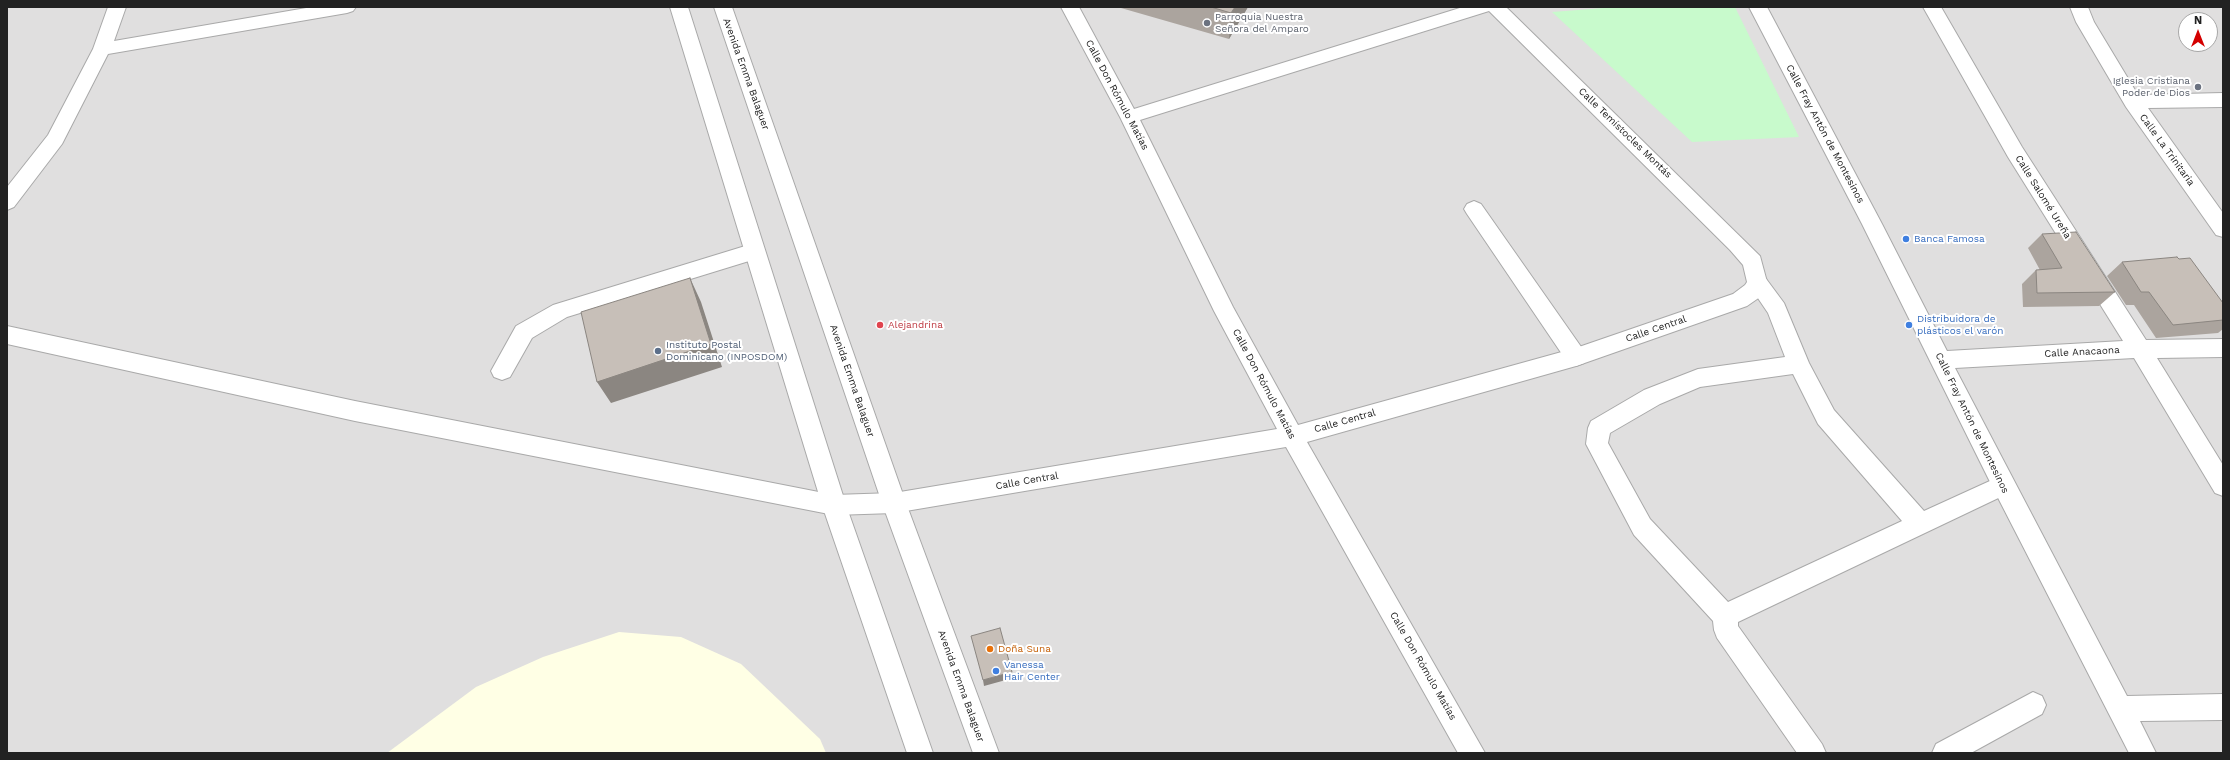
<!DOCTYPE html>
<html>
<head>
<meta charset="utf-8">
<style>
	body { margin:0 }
	#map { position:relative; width:2230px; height:760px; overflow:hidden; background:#f2efe9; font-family:"Work Sans",sans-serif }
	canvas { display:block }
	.frame { position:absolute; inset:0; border:8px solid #222; pointer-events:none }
	.north { position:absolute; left:2178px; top:12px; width:40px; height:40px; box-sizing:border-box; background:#fff; border:1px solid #a7a7a7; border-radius:50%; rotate:0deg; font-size:11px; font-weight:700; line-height:16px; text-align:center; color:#222 }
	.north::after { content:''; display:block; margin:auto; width:14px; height:18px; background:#d40000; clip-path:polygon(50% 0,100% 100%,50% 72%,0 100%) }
</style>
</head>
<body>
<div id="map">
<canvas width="2230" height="760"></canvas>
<div class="frame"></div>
<div class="north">N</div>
</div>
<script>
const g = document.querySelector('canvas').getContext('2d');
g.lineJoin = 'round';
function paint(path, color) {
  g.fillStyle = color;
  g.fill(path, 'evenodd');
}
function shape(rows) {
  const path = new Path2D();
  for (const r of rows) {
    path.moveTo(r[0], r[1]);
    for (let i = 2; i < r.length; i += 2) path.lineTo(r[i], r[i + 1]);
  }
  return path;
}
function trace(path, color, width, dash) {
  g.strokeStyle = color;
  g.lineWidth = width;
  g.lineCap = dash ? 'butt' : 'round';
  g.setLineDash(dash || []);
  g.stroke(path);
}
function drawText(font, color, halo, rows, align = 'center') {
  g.font = font + ' "Work Sans",sans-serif';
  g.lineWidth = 4;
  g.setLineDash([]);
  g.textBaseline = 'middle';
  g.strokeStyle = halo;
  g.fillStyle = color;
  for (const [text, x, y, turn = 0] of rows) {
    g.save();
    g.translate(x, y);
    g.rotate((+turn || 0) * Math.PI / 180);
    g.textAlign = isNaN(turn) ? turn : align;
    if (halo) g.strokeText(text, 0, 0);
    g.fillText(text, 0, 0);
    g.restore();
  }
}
paint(shape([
	[7,7,2223,7,2223,753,7,753],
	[2186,20,2210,20,2210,44,2186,44]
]), '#e0dfdf');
paint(shape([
	[619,632,681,637,741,664,820,739,826,753,387,753,476,687,543,657]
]), '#ffffe5');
paint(shape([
	[1617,7,1735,7,1799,137,1692,142,1552,12]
]), '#c8facc');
const service = shape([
	[1474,201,1481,204,1584,351,1587,357,1584,363,1576,366,1568,363,1467,214,1464,209,1467,204,1474,201],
	[755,243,762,245,765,251,762,257,567,317,532,338,510,377,502,380,494,377,491,371,516,326,553,305,755,243],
	[1757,274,1764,276,1784,303,1809,363,1834,410,1924,511,2003,475,2011,478,2015,485,2011,492,1738,622,1738,626,1822,744,1826,753,1797,753,1717,638,1714,630,1713,621,1634,535,1586,444,1588,428,1591,421,1644,390,1698,369,1785,357,1768,313,1747,282,1750,276,1757,274],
	[1793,374,1818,424,1902,521,1728,602,1650,519,1608,443,1610,433,1660,404,1700,387,1793,374],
	[2033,692,2042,696,2046,705,2042,714,1971,753,1932,753,1936,744,2033,692]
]);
const minor = shape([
	[108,7,126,7,114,41,312,7,356,7,353,11,347,13,108,54,62,144,14,207,7,210,7,187,48,135,93,49,108,7],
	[1061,7,1079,7,1134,109,1463,7,1506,7,1760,256,1767,282,1760,297,1747,306,1576,366,1307,442,1485,753,1458,753,1286,447,894,513,834,515,355,421,7,344,7,326,355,401,834,495,894,493,1277,429,1214,311,1120,117,1061,7],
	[1489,11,1730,250,1743,265,1747,282,1745,285,1733,294,1576,348,1298,425,1233,307,1140,120,1489,11],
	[1749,7,1767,7,1882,224,1947,351,2123,341,2008,157,1923,7,1941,7,2022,147,2146,340,2223,339,2223,357,2157,358,2223,465,2223,496,2215,493,2134,358,1955,368,2127,696,2223,694,2223,720,2140,721,2156,753,2129,753,1995,492,1862,224,1749,7],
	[2070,7,2088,7,2094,22,2138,95,2223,93,2223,107,2148,108,2223,213,2223,237,2216,235,2126,107,2076,22,2070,7]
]);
const tertiary = shape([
	[670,7,688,7,846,505,933,753,907,753,822,505,670,7],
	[714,7,732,7,906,503,999,753,973,753,882,503,714,7]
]);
trace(service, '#a9a9a9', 2);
trace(minor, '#a9a9a9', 2);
trace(tertiary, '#a9a9a9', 2);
paint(service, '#fff');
paint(minor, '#fff');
paint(tertiary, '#fff');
paint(shape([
	[1121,7,1248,7,1229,39,1121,8],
	[2042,234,2115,292,2099,306,2023,307,2022,284,2036,270,2040,270,2028,248],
	[2179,259,2223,303,2223,329,2218,333,2156,338,2134,305,2126,305,2107,276,2122,262]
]), '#aba49e');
paint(shape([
	[1235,7,1248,7,1229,39,1231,13],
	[690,278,701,302,722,367,611,403,597,382],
	[1012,672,1013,678,984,686,983,680]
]), '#8b8681');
const building = shape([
	[1211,7,1235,7,1231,13,1211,7],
	[2076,232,2115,292,2037,293,2036,270,2062,268,2042,234,2076,232],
	[2177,257,2179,259,2190,258,2223,303,2223,320,2173,325,2149,292,2141,292,2122,262,2177,257],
	[690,278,711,344,597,382,581,312,690,278],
	[1000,628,1012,672,983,680,971,636,1000,628]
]);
paint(building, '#c7bfb8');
trace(building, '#8b8681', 1);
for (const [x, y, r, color] of [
	[1207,23,4,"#6b7280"],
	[2198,87,4,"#6b7280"],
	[1906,239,4,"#3f7fe0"],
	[880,325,4,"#e0444e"],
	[1909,325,4,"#3f7fe0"],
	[658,351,4,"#5c6f8a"],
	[990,649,4,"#e8710a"],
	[996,671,4,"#3f7fe0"]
]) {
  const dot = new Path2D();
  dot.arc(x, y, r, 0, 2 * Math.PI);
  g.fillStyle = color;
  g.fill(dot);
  trace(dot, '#fff', 1.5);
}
drawText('10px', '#5b616d', '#fff', [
	["Parroquia Nuestra",1215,17],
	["Señora del Amparo",1215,29],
	["Iglesia Cristiana",2190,81,"right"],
	["Poder de Dios",2190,93,"right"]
], 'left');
drawText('10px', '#222', '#fff', [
	["Avenida Emma Balaguer",746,74,70],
	["Calle Don Rómulo Matías",1117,95,62],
	["Calle Temístocles Montás",1625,133,44],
	["Calle Fray Antón de Montesinos",1825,134,62],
	["Calle La Trinitaria",2167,150,54],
	["Calle Salomé Ureña",2043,197,58],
	["Calle Central",1656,329,-19],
	["Calle Anacaona",2082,352,-3],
	["Avenida Emma Balaguer",852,381,71],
	["Calle Don Rómulo Matías",1264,384,62],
	["Calle Central",1345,421,-16],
	["Calle Fray Antón de Montesinos",1972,423,64],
	["Calle Central",1027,481,-10],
	["Calle Don Rómulo Matías",1423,666,60],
	["Avenida Emma Balaguer",961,686,70]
]);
drawText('10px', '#366cbe', '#fff', [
	["Banca Famosa",1914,239],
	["Distribuidora de",1917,319],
	["plásticos el varón",1917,331],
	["Vanessa",1004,665],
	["Hair Center",1004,677]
], 'left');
drawText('10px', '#be3a42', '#fff', [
	["Alejandrina",888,325]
], 'left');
drawText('10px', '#4e5e75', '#fff', [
	["Instituto Postal",666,345],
	["Dominicano (INPOSDOM)",666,357]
], 'left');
drawText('10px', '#c56008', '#fff', [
	["Doña Suna",998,649]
], 'left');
</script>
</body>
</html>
